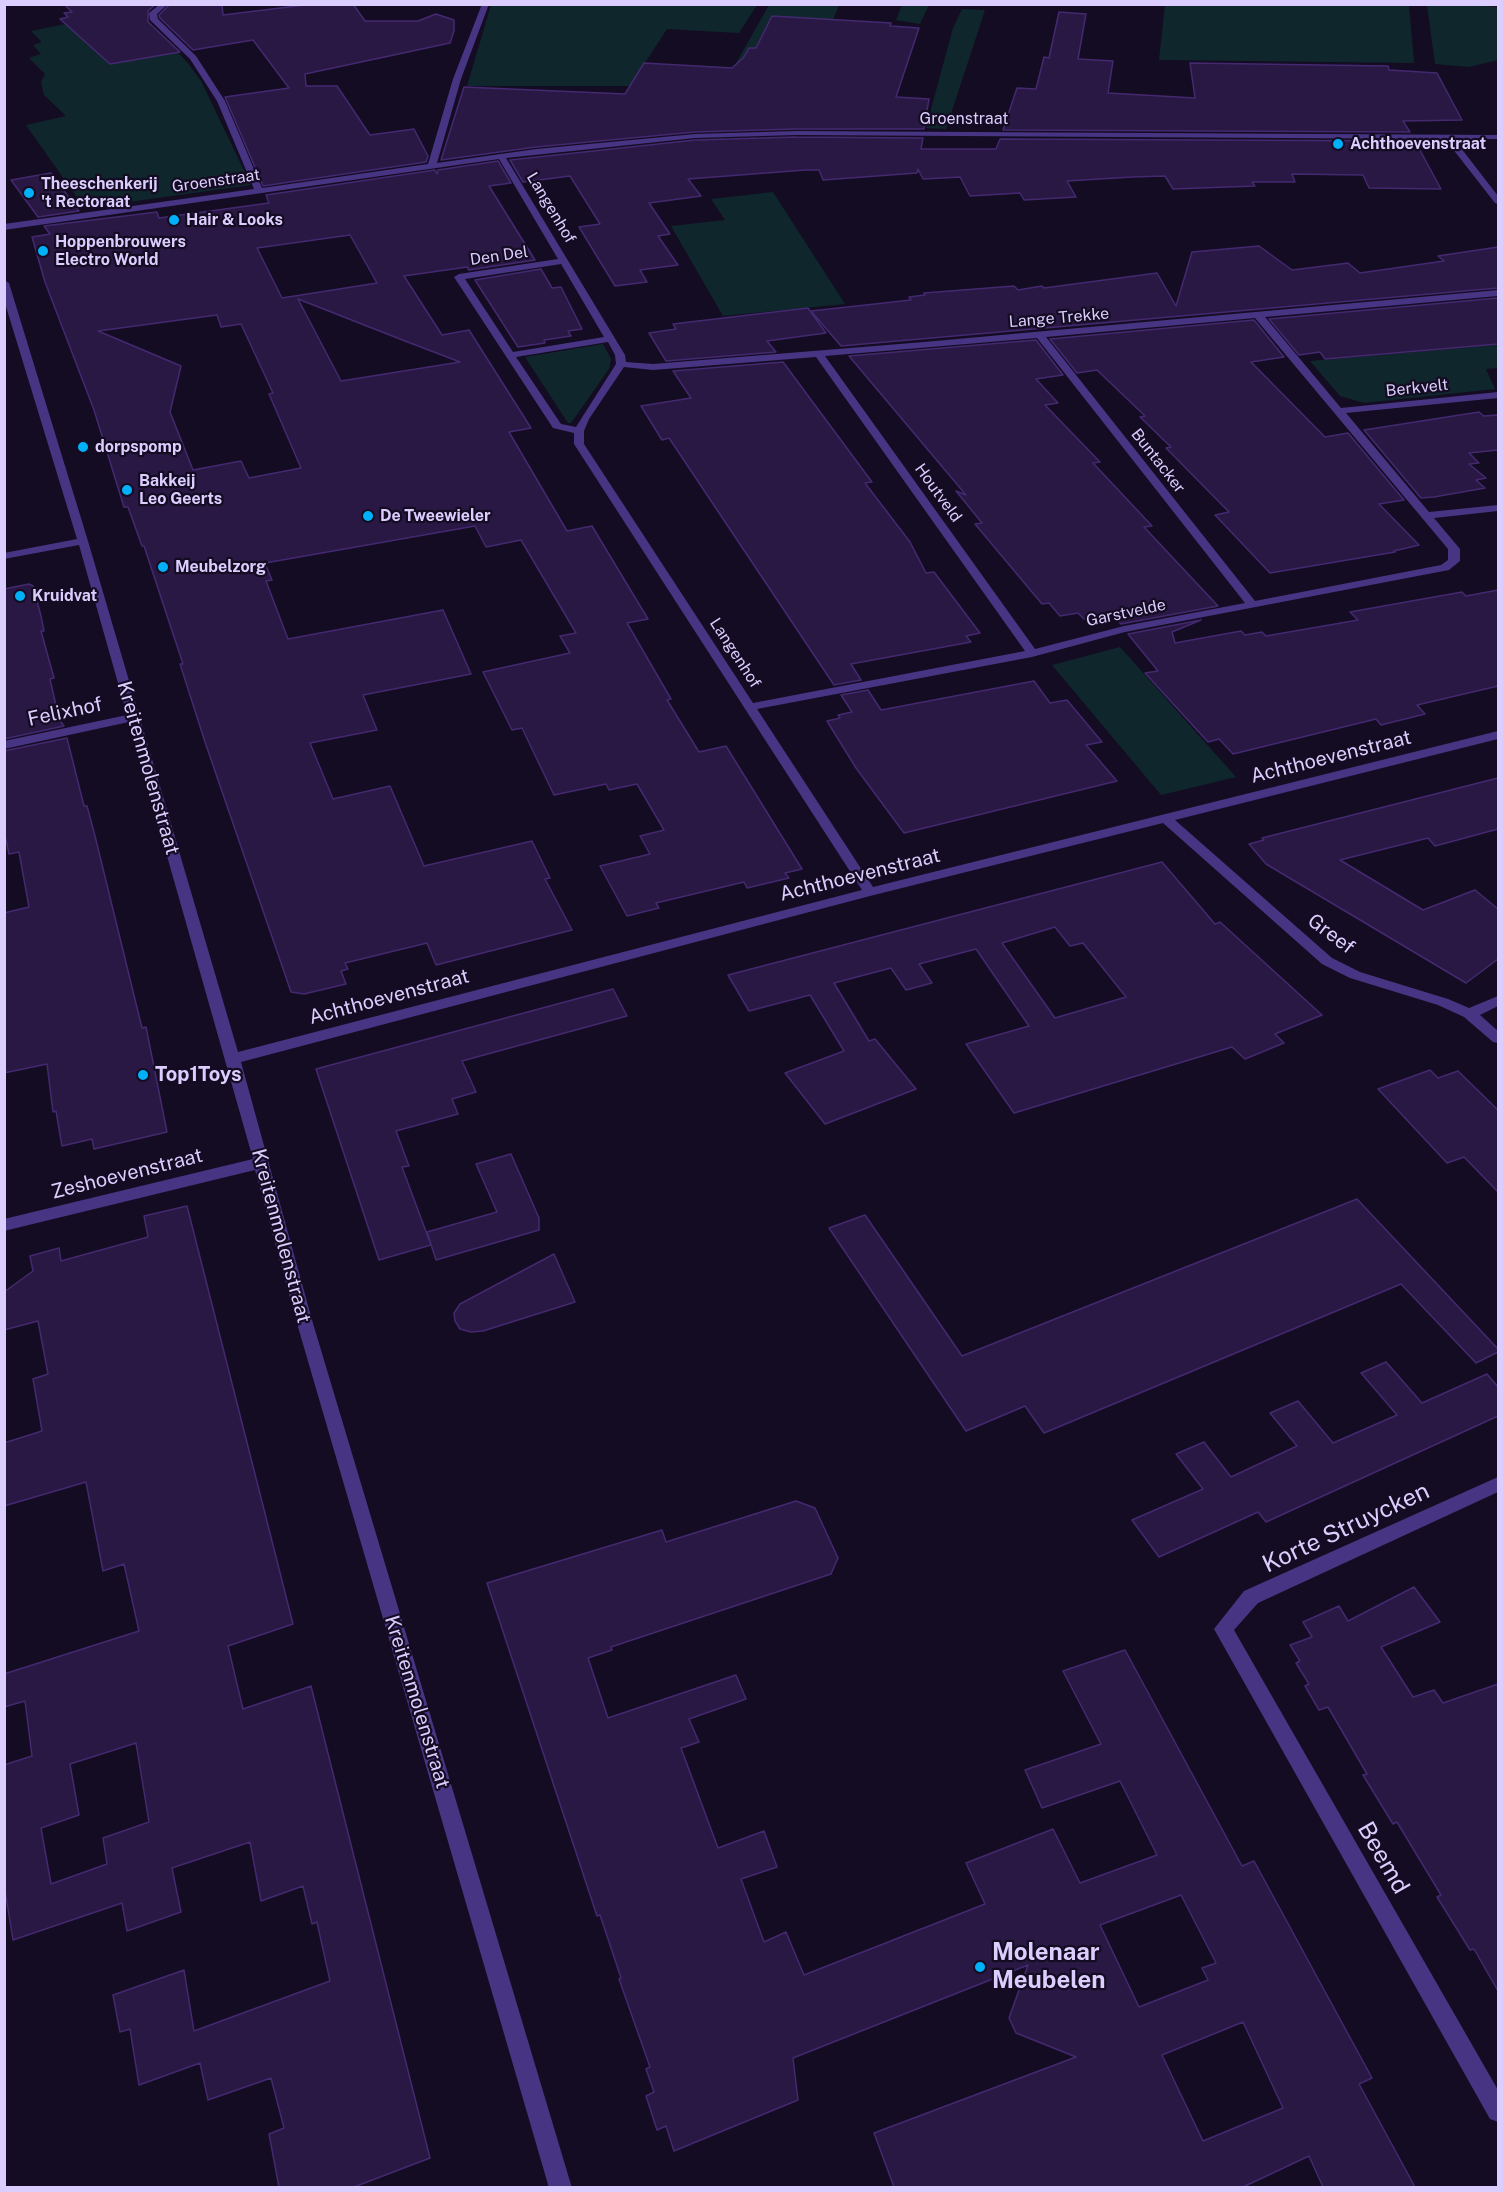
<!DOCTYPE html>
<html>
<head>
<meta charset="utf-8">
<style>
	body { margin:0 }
	#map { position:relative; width:1503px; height:2192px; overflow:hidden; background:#140c22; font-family:"Public Sans",sans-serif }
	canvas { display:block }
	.frame { position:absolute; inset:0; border:6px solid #dccdff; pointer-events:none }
</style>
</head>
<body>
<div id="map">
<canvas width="1503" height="2192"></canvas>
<div class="frame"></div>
</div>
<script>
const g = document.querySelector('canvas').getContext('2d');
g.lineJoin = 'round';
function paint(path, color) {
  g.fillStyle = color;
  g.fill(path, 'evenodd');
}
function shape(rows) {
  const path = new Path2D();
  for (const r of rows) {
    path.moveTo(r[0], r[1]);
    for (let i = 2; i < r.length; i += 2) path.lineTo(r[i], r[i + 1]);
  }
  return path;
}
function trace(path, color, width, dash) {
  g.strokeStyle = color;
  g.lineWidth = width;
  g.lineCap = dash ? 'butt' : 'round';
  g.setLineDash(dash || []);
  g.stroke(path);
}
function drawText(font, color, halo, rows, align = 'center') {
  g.font = font + ' "Public Sans",sans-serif';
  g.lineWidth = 4.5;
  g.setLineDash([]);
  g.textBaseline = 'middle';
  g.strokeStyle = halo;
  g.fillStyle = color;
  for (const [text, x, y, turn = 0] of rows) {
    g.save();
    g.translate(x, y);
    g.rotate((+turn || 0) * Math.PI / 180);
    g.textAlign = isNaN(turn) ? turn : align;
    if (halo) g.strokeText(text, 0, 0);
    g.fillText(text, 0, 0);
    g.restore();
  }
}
paint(shape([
	[491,5,757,5,739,33,667,29,630,86,467,86],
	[769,5,839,5,827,35,735,65],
	[902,5,902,4,929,5,920,24,896,20],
	[1165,5,1409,5,1414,63,1159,60],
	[1465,5,1498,7,1498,60,1469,67,1435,64,1427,5],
	[962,9,985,10,946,129,926,128,953,28],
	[130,11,139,12,187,62,201,81,251,185,78,209,78,199,26,125,66,116,44,95,41,82,45,74,29,58,41,54,33,45,42,42,31,31],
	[773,192,845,304,723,316,671,226,725,220,711,199],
	[603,344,611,359,609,369,571,423,568,423,525,357],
	[1496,345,1498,348,1498,368,1486,369,1495,389,1364,403,1340,396,1310,361],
	[1120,647,1236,777,1161,795,1052,665]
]), '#0f272c');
const building = shape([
	[64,4,156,4,148,11,148,22,180,52,110,64,60,19,68,17,64,13,72,12,64,4],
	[170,4,222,4,223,15,313,4,353,4,365,21,418,21,436,14,454,20,454,31,450,43,305,74,306,86,337,86,370,135,414,129,428,156,426,162,263,186,225,97,289,88,253,40,193,50,160,18,159,15,170,4],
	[1059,12,1086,14,1078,59,1113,61,1108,93,1195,98,1190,63,1388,66,1389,70,1437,73,1462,120,1403,121,1410,132,1003,130,1017,88,1036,89,1044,57,1049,58,1059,12],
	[772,16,891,23,890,26,919,28,896,97,929,99,924,129,796,129,695,132,536,147,441,160,464,87,625,94,644,63,732,68,744,57,749,48,756,48,772,16],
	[796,137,923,138,921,149,996,149,1000,139,1415,141,1441,189,1369,188,1363,175,1292,174,1295,182,1252,182,1255,186,1173,189,1165,176,1132,177,1067,181,1076,197,1024,200,1020,193,970,196,960,177,923,179,918,169,917,173,823,180,819,170,805,170,688,179,701,196,649,203,670,234,658,236,678,265,640,270,647,282,615,286,579,227,600,224,570,176,523,182,510,160,695,140,796,137],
	[498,161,511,183,489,186,535,260,469,270,467,267,404,276,442,335,469,330,531,428,509,432,567,531,592,526,648,619,627,623,671,699,667,700,699,752,726,746,802,869,785,873,789,878,747,888,744,882,656,903,659,908,627,916,600,866,650,854,640,836,664,830,637,784,609,790,606,784,554,795,522,728,512,730,483,672,570,653,560,636,576,633,521,540,486,547,475,526,265,563,272,580,266,581,288,639,443,610,471,674,363,695,377,730,310,743,333,799,390,786,424,866,532,841,550,878,545,879,572,930,436,965,427,943,345,963,348,969,341,971,346,984,304,994,291,992,205,742,180,664,183,664,144,546,142,546,128,507,124,507,94,410,45,282,32,237,50,234,44,226,157,212,159,218,269,203,266,195,435,170,437,174,438,170,498,161],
	[350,235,377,283,282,298,257,248,350,235],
	[298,299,405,341,460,362,341,381,298,299],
	[217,315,221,327,241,324,273,393,269,394,301,468,249,478,241,461,193,470,170,412,181,366,98,331,217,315],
	[51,173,79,211,38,217,11,180,51,173],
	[1259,246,1292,270,1348,263,1360,273,1444,261,1438,256,1498,247,1498,288,841,346,811,311,911,300,909,297,925,295,924,293,1014,286,1018,290,1042,286,1044,288,1157,273,1176,306,1192,252,1259,246],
	[541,269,552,288,561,287,582,329,568,331,571,336,544,340,545,343,518,347,475,280,541,269],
	[1498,298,1498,344,1325,359,1320,352,1299,355,1269,319,1498,298],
	[808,308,826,333,767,341,776,352,666,361,649,333,676,329,673,324,808,308],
	[1254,320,1284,357,1251,362,1325,437,1348,433,1404,500,1379,504,1419,545,1394,551,1395,552,1270,573,1215,515,1229,512,1166,448,1171,447,1140,417,1145,416,1097,370,1077,373,1050,339,1254,320],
	[1036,340,1063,375,1036,379,1058,403,1045,405,1100,462,1093,463,1152,526,1144,527,1218,606,1121,624,1112,613,1084,619,1078,613,1060,616,1049,603,1042,604,975,524,982,523,956,491,966,495,849,356,1036,340],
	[783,362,872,482,865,483,910,542,926,573,934,572,980,633,966,636,971,642,851,664,861,680,834,685,669,438,662,440,641,406,691,398,673,371,783,362],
	[1479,412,1484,416,1498,415,1498,450,1469,453,1479,463,1469,464,1486,478,1476,480,1485,488,1434,497,1421,498,1364,430,1479,412],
	[29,584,33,586,41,616,44,631,41,631,54,678,50,679,59,719,64,726,4,739,4,589,29,584],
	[1498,590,1498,686,1417,705,1425,714,1381,725,1376,719,1233,754,1219,739,1208,742,1145,673,1158,671,1128,634,1201,620,1172,632,1175,643,1241,631,1245,635,1262,632,1266,636,1358,620,1350,612,1462,592,1466,596,1498,590],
	[1034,681,1050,703,1067,700,1102,742,1086,745,1117,781,904,833,856,768,827,721,840,718,838,715,852,712,841,695,868,690,881,710,1034,681],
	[67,738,84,806,87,806,95,836,142,1028,146,1027,167,1132,94,1149,92,1139,62,1146,56,1111,53,1112,47,1064,4,1073,4,913,29,907,19,852,9,854,4,830,4,751,67,738],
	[1498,778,1498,829,1435,846,1428,838,1340,860,1423,910,1475,890,1498,909,1498,959,1466,983,1266,864,1249,844,1264,840,1262,838,1498,778],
	[1162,862,1215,924,1220,922,1322,1015,1275,1034,1284,1043,1245,1059,1232,1047,1014,1113,966,1044,1029,1026,976,949,919,964,932,983,906,990,891,968,834,983,869,1041,875,1039,916,1089,825,1124,785,1073,844,1051,810,995,749,1011,728,975,1162,862],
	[1055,927,1070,946,1083,943,1126,997,1055,1018,1002,943,1055,927],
	[613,989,627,1016,462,1061,476,1092,452,1099,458,1114,396,1131,409,1166,402,1167,431,1245,379,1260,316,1069,613,989],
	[1430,1070,1438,1078,1458,1071,1498,1110,1498,1192,1464,1157,1447,1163,1378,1089,1430,1070],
	[511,1154,539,1218,539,1230,436,1260,427,1232,497,1212,476,1164,511,1154],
	[1357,1199,1498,1349,1498,1352,1476,1363,1401,1284,1044,1433,1025,1406,966,1431,829,1228,865,1215,962,1356,1357,1199],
	[187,1206,293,1624,228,1646,243,1709,311,1686,430,2158,354,2187,279,2187,269,2134,284,2128,271,2078,208,2100,200,2063,139,2085,130,2029,120,2032,113,1995,184,1970,194,2031,330,1981,317,1922,312,1924,303,1886,261,1901,250,1842,172,1868,181,1912,127,1931,122,1903,13,1940,4,1884,4,1765,32,1756,25,1701,4,1707,4,1674,139,1631,124,1564,103,1571,86,1482,4,1506,4,1443,42,1431,33,1379,48,1374,38,1321,4,1330,4,1292,33,1271,30,1256,59,1248,61,1261,148,1237,144,1216,187,1206],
	[136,1743,149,1822,103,1838,107,1864,51,1884,41,1828,79,1815,70,1764,136,1743],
	[554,1254,575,1302,483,1331,471,1332,460,1329,455,1321,454,1313,460,1304,554,1254],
	[1386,1362,1422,1403,1487,1374,1498,1387,1498,1416,1266,1522,1258,1512,1159,1557,1132,1520,1203,1489,1176,1454,1204,1442,1231,1477,1297,1446,1270,1413,1298,1401,1333,1443,1397,1415,1361,1373,1386,1362],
	[796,1501,815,1508,838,1558,831,1574,611,1647,612,1650,588,1658,608,1718,736,1675,746,1699,689,1719,699,1742,681,1748,718,1848,764,1831,777,1867,741,1879,764,1942,786,1932,804,1975,985,1904,966,1863,1053,1829,1080,1883,1157,1855,1120,1781,1042,1808,1025,1770,1101,1744,1063,1671,1125,1650,1242,1866,1254,1861,1372,2078,1359,2084,1415,2187,1323,2187,1309,2156,1243,2187,894,2187,874,2133,1076,2057,1016,2033,1009,2018,1028,1965,793,2058,798,2100,674,2151,666,2126,657,2130,646,2096,654,2092,646,2069,650,2067,619,1979,621,1978,600,1915,597,1916,487,1583,662,1530,666,1542,796,1501],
	[1181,1895,1216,1963,1202,1968,1208,1980,1139,2007,1100,1925,1181,1895],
	[1243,2022,1283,2108,1203,2141,1162,2055,1243,2022],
	[1414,1587,1440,1622,1381,1647,1413,1697,1434,1690,1443,1703,1498,1684,1498,1991,1474,1949,1470,1950,1437,1897,1441,1895,1397,1822,1393,1824,1363,1775,1367,1774,1328,1707,1319,1710,1305,1686,1309,1684,1296,1663,1300,1661,1290,1645,1312,1637,1303,1622,1339,1606,1348,1621,1414,1587]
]);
paint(building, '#291843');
trace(building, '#442970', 1.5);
paint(shape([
	[160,4,168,4,157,14,158,19,196,56,225,101,262,188,428,164,453,79,482,4,489,4,461,79,437,163,536,149,695,134,796,131,1498,135,1498,139,1454,139,1498,196,1498,204,1495,203,1445,139,796,135,695,138,506,158,625,355,626,362,653,364,924,342,1498,290,1498,296,1265,317,1341,408,1498,392,1498,398,1346,413,1429,512,1498,505,1498,511,1434,518,1460,549,1460,561,1449,570,1125,632,1032,657,757,709,873,887,1498,731,1498,739,1175,820,1332,958,1360,972,1448,999,1469,1008,1498,996,1498,1006,1480,1015,1498,1031,1498,1043,1493,1042,1464,1017,1438,1005,1350,978,1322,964,1163,823,870,896,241,1062,312,1320,572,2188,549,2188,296,1320,255,1170,4,1231,4,1219,253,1159,129,722,4,749,4,741,127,715,79,545,4,559,4,553,77,539,4,300,4,280,9,283,88,541,238,1052,862,890,574,444,574,433,553,428,454,277,459,274,558,259,499,159,4,230,4,224,254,189,217,101,190,59,150,20,149,13,160,4],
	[561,264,604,337,513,352,465,279,561,264],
	[1255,318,1448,549,1448,560,1441,565,1255,601,1046,337,1255,318],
	[1037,338,1245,603,1124,626,1035,649,825,356,1037,338],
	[608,342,615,355,616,364,576,427,561,424,516,357,608,342],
	[816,357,1025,651,753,703,584,444,584,431,589,419,624,367,653,370,816,357],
	[1498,1477,1498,1492,1258,1603,1234,1630,1498,2090,1498,2122,1490,2119,1214,1629,1244,1591,1498,1477]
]), '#473583');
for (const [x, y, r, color] of [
	[1338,144,6,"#00b0f8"],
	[29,193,6,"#00b0f8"],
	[174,220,6,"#00b0f8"],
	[43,251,6,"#00b0f8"],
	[83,447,6,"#00b0f8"],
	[127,490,6,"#00b0f8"],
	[368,516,6,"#00b0f8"],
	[163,567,6,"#00b0f8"],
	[20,596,6,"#00b0f8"],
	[143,1075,6,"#00b0f8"],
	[980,1967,6,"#00b0f8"]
]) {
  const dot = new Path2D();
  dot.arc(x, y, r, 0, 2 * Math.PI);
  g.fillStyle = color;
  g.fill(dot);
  trace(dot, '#140c22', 2);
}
drawText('16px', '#dccdff', '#140c22', [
	["Groenstraat",964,119],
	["Groenstraat",216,181,-8],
	["Langenhof",551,208,59],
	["Den Del",499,256,-8],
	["Lange Trekke",1059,318,-5],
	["Berkvelt",1417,388,-6],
	["Buntacker",1158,461,52],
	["Houtveld",938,493,54],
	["Garstvelde",1126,613,-12],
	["Langenhof",735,653,57]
]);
drawText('bold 16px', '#dccdff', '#140c22', [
	["Achthoevenstraat",1350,144],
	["Theeschenkerij",41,184],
	["'t Rectoraat",41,202],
	["Hair & Looks",186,220],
	["Hoppenbrouwers",55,242],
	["Electro World",55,260],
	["dorpspomp",95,447],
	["Bakkeij",139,481],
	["Leo Geerts",139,499],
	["De Tweewieler",380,516],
	["Meubelzorg",175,567],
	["Kruidvat",32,596]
], 'left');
drawText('20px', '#dccdff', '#140c22', [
	["Felixhof",65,712,-12],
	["Achthoevenstraat",1331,757,-14],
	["Kreitenmolenstraat",148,768,74],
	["Achthoevenstraat",860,875,-14],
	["Greef",1331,934,37],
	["Achthoevenstraat",389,997,-15],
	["Zeshoevenstraat",127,1174,-14],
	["Kreitenmolenstraat",281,1236,75],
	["Kreitenmolenstraat",417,1702,73]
]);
drawText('bold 20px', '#dccdff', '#140c22', [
	["Top1Toys",155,1075]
], 'left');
drawText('24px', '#dccdff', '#140c22', [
	["Korte Struycken",1346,1528,-25],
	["Beemd",1383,1858,60]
]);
drawText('bold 24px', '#dccdff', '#140c22', [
	["Molenaar",992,1953],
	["Meubelen",992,1981]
], 'left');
</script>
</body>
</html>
